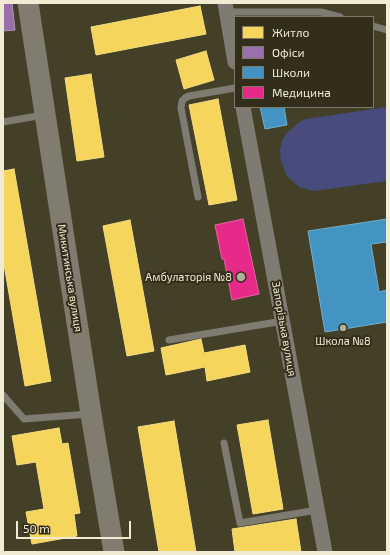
<!DOCTYPE html>
<html>
<head>
<meta charset="utf-8">
<style>
	body { margin:0 }
	#map { position:relative; width:390px; height:555px; overflow:hidden; background:#444028; font-family:"Exo 2",sans-serif }
	canvas { display:block }
	.frame { position:absolute; inset:0; border:4px solid #f0ebd3; pointer-events:none }
	.legend { position:absolute; left:234px; top:16px; width:140px; height:92px; box-sizing:border-box; background:#322e1b; border:1px solid #7e7a65; margin:0; padding:5px 7px; list-style:none; font-size:12px; color:#f0ebd3 }
	.legend li { display:flex; align-items:center; gap:8px; height:20px }
	.legend b { width:20px; border:1px solid #7e7a65 }
	.scale { position:absolute; left:16px; top:521px; width:115px; height:18px; box-sizing:border-box; border:2px solid #f0ebd3; border-top:0; padding-left:5px; font-size:12px; line-height:14px; white-space:nowrap; color:#f0ebd3; -webkit-text-stroke:3px #322e1b; paint-order:stroke }
</style>
</head>
<body>
<div id="map">
<canvas width="390" height="555"></canvas>
<div class="frame"></div>
<ul class="legend">
<li><b style="height:11px;background:#f6d55c"></b>Житло</li>
<li><b style="height:11px;background:#9970ab"></b>Офіси</li>
<li><b style="height:11px;background:#4393c3"></b>Школи</li>
<li><b style="height:11px;background:#e7298a"></b>Медицина</li>
</ul>
<div class="scale">50 m</div>
</div>
<script>
const g = document.querySelector('canvas').getContext('2d');
g.lineJoin = 'round';
function paint(path, color) {
  g.fillStyle = color;
  g.fill(path, 'evenodd');
}
function shape(rows) {
  const path = new Path2D();
  for (const r of rows) {
    path.moveTo(r[0], r[1]);
    for (let i = 2; i < r.length; i += 2) path.lineTo(r[i], r[i + 1]);
  }
  return path;
}
function trace(path, color, width, dash) {
  g.strokeStyle = color;
  g.lineWidth = width;
  g.lineCap = dash ? 'butt' : 'round';
  g.setLineDash(dash || []);
  g.stroke(path);
}
function drawText(font, color, halo, rows, align = 'center') {
  g.font = font + ' "Exo 2",sans-serif';
  g.lineWidth = 4;
  g.setLineDash([]);
  g.textBaseline = 'middle';
  g.strokeStyle = halo;
  g.fillStyle = color;
  for (const [text, x, y, turn = 0] of rows) {
    g.save();
    g.translate(x, y);
    g.rotate((+turn || 0) * Math.PI / 180);
    g.textAlign = isNaN(turn) ? turn : align;
    if (halo) g.strokeText(text, 0, 0);
    g.fillText(text, 0, 0);
    g.restore();
  }
}
paint(shape([
	[387,107,387,181,314,191,299,187,287,176,281,161,280,151,282,141,287,133,298,123,306,119]
]), '#474c7c');
const homes = shape([
	[200,6,206,34,96,55,91,27,200,6],
	[206,51,214,80,184,89,176,60,206,51],
	[91,74,104,157,77,161,65,78,91,74],
	[218,99,237,200,209,205,189,105,218,99],
	[14,169,51,381,25,386,3,259,3,171,14,169],
	[130,220,154,351,127,356,103,226,130,220],
	[201,339,204,353,245,345,250,372,207,381,205,367,166,375,161,348,201,339],
	[268,420,283,509,253,514,237,425,268,420],
	[174,421,196,552,159,552,138,427,174,421],
	[59,428,62,444,68,443,80,513,74,514,77,536,32,544,26,512,44,509,36,462,17,465,12,436,59,428],
	[296,519,301,552,235,552,232,529,296,519]
]);
paint(homes, '#f6d55c');
trace(homes, '#f4dc80', 1);
const offices = shape([
	[3,3,12,3,15,30,3,31,3,3]
]);
paint(offices, '#9970ab');
trace(offices, '#b395b7', 1);
const schools = shape([
	[260,107,286,107,284,107,287,125,265,129,260,107],
	[387,219,387,242,371,244,379,292,387,290,387,322,325,332,308,231,387,219]
]);
paint(schools, '#4393c3');
trace(schools, '#77adc8', 1);
const health = shape([
	[243,219,259,294,232,300,224,259,222,259,215,225,243,219]
]);
paint(health, '#e7298a');
trace(health, '#ea63a0', 1);
trace(shape([
	[227,12,321,12,340,17],
	[373,26,387,30],
	[3,122,43,115],
	[198,197,181,108,182,101,185,98,189,96,235,88],
	[169,340,283,321],
	[3,395,24,419,89,414],
	[224,443,240,523,317,510]
]), '#7e7c72', 7);
trace(shape([
	[225,3,235,62],
	[243,107,325,552]
]), '#7e7c72', 15);
trace(shape([
	[28,3,91,414,114,552]
]), '#807c6f', 21);
for (const [x, y, r, color] of [
	[241,277,5,"#b4af97"],
	[343,328,4,"#b4af97"]
]) {
  const dot = new Path2D();
  dot.arc(x, y, r, 0, 2 * Math.PI);
  g.fillStyle = color;
  g.fill(dot);
  trace(dot, '#322e1b', 1.5);
}
drawText('11px', '#f0ebd3', '#322e1b', [
	["Амбулаторія №8",232,277],
	["Школа №8",343,341,"center"]
], 'right');
drawText('11px', '#f0ebd3', '#322e1b', [
	["Микитинська вулиця",70,278,81],
	["Запорізька вулиця",284,329,80]
]);
</script>
</body>
</html>
